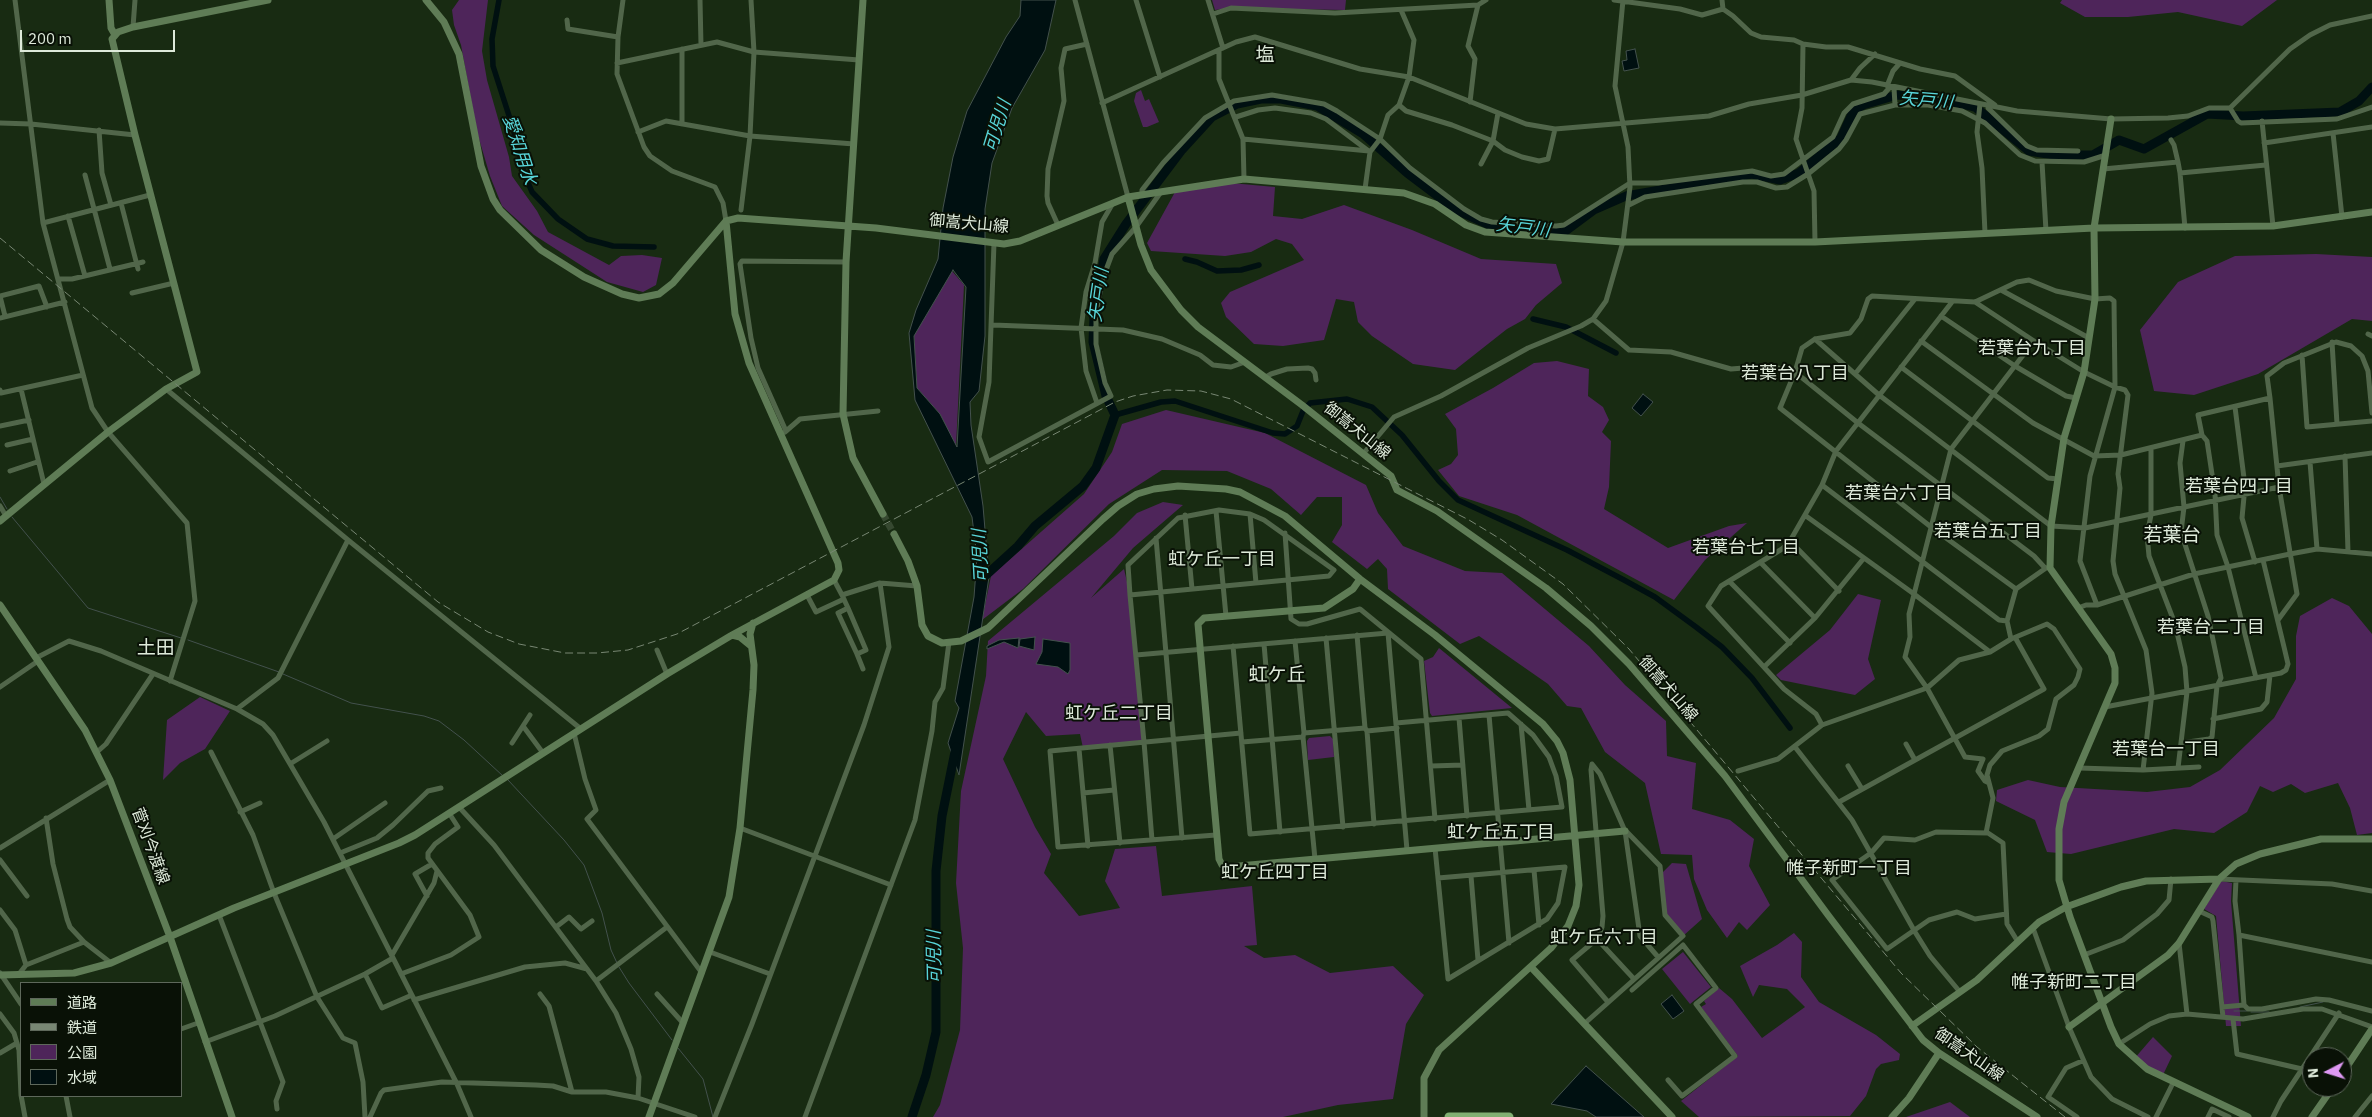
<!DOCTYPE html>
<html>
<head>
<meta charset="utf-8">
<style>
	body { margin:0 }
	#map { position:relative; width:2372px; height:1117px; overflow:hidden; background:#182b12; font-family:"IBM Plex Sans","Noto Sans JP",sans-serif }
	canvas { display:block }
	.legend { position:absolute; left:20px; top:982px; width:162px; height:115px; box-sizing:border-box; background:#091106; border:1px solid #5e685b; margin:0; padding:6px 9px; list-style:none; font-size:15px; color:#deeada }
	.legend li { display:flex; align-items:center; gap:10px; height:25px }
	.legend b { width:25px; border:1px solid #5e685b }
	.north { position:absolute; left:2302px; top:1047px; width:50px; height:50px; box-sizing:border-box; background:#091106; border:1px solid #5e685b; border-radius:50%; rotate:265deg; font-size:14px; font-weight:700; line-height:20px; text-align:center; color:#deeada }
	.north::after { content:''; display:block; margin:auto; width:18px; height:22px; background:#de98f3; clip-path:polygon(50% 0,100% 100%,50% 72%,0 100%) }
	.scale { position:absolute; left:20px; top:30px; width:155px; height:22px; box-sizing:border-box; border:2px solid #deeada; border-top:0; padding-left:6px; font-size:15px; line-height:18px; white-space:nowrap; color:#deeada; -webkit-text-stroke:4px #091106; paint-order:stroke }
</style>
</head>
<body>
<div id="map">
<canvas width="2372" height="1117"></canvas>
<ul class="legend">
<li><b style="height:6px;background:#5f7c56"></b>道路</li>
<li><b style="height:6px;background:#788773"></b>鉄道</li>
<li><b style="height:14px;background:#4e255a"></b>公園</li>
<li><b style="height:14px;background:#001011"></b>水域</li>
</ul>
<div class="north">N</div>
<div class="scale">200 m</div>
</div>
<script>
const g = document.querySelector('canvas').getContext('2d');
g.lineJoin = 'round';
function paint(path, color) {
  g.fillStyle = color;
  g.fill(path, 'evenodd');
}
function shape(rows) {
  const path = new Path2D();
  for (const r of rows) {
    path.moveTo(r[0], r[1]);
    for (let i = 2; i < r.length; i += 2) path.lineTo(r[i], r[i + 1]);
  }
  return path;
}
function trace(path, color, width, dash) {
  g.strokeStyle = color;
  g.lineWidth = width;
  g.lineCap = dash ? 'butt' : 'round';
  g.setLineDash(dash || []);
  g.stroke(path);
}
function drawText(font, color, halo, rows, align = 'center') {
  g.font = font + ' "IBM Plex Sans","Noto Sans JP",sans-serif';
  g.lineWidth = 4;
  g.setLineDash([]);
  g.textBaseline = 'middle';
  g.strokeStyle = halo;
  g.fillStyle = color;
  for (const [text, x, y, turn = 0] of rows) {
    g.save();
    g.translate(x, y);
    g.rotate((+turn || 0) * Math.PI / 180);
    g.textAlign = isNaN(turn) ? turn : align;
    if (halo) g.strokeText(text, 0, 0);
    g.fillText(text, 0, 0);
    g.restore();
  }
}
paint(shape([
	[459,0,488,0,482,51,487,80,509,157,512,176,537,211,548,232,609,265,621,256,642,255,662,258,656,285,643,292,607,282,534,235,502,206,490,176,477,132,461,45,454,25,452,10],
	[1212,0,1346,0,1345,10,1231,8,1215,10],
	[2062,0,2277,0,2242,26,2178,12,2128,17,2085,17,2060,3],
	[1141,90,1145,101,1149,99,1159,122,1147,127,1143,127,1134,101,1136,93],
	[1231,183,1275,187,1273,216,1302,219,1344,205,1412,230,1481,259,1556,264,1562,283,1536,305,1525,319,1507,329,1455,370,1413,364,1372,336,1358,322,1354,302,1336,299,1324,340,1283,346,1254,344,1226,317,1221,303,1230,292,1304,260,1292,244,1276,239,1251,252,1225,256,1151,251,1147,243,1175,192],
	[2316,254,2372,257,2372,321,2352,319,2258,374,2194,395,2154,391,2140,330,2178,282,2235,256],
	[952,271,964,285,956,446,940,414,917,388,914,335],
	[1557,361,1589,369,1588,396,1603,407,1609,420,1602,432,1611,441,1609,487,1604,509,1668,548,1729,526,1747,523,1705,560,1674,600,1517,515,1459,496,1438,470,1451,464,1458,455,1456,429,1445,414,1493,388,1534,363],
	[1166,410,1265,433,1366,485,1378,513,1403,546,1465,571,1502,573,1589,646,1625,685,1666,721,1667,756,1696,763,1692,809,1730,820,1754,839,1749,866,1770,905,1747,930,1739,922,1727,938,1707,910,1694,879,1692,855,1661,854,1645,783,1605,752,1581,708,1567,706,1548,684,1479,636,1460,644,1388,589,1387,569,1378,559,1367,569,1332,542,1342,525,1342,497,1317,497,1301,515,1271,489,1227,471,1162,470,1109,504,1023,589,982,620,991,576,1084,494,1112,452,1122,424],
	[1163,502,1183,505,1133,548,1091,598,1124,569,1130,595,1144,742,1083,748,1080,734,1046,736,1026,712,1003,759,1035,827,1051,854,1044,873,1079,916,1120,908,1105,881,1115,849,1156,846,1162,896,1252,886,1257,945,1244,946,1264,958,1295,955,1330,973,1393,966,1424,995,1406,1024,1393,1099,1338,1105,1283,1117,933,1117,940,1105,960,1030,963,948,956,883,961,791,986,676,988,641,1114,536,1137,513],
	[1858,594,1881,600,1868,659,1875,679,1855,695,1781,680,1776,675,1830,630],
	[2332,598,2349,606,2372,634,2372,833,2357,835,2350,808,2338,783,2305,793,2291,784,2273,792,2260,786,2247,812,2214,833,2174,829,2071,854,2047,852,2035,820,1996,801,1997,790,2028,780,2060,787,2147,792,2190,787,2220,770,2274,718,2296,679,2296,636,2300,616],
	[1439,648,1512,708,1432,716,1430,713,1424,661,1433,657],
	[200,697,230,711,205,749,180,763,163,780,167,720],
	[1330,736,1333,739,1334,757,1308,760,1307,741,1309,738],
	[1672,863,1686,864,1702,919,1683,936,1665,915,1661,874],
	[2221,881,2232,883,2231,901,2241,1026,2226,1026,2216,916,2204,909],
	[1794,933,1802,942,1801,977,1819,1002,1876,1035,1900,1054,1899,1060,1881,1064,1876,1069,1866,1096,1850,1116,1699,1117,1681,1101,1738,1056,1701,1007,1706,1004,1704,1001,1719,988,1732,999,1762,1038,1805,1007,1787,989,1759,985,1753,997,1740,966,1777,945],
	[1683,952,1711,987,1690,1004,1662,969],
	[2153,1037,2172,1056,2162,1077,2134,1059],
	[1950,1102,1970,1117,1906,1117]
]), '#4e255a');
const water = shape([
	[1021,0,1056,0,1045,50,1012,108,992,163,985,209,985,336,979,391,970,402,971,425,983,506,989,577,959,775,948,743,959,708,955,701,974,597,977,557,972,517,915,400,909,333,916,310,938,259,943,208,953,157,967,111,1006,37,1020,16,1021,0],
	[953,270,966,287,957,447,940,414,917,388,914,336,953,270],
	[1635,49,1639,68,1624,71,1622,61,1627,60,1626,51,1635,49],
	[1643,394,1653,402,1641,416,1632,408,1643,394],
	[1035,637,1034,650,1019,646,1020,639,1035,637],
	[1019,638,1018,648,1004,642,987,649,987,646,999,640,1019,638],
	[1043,639,1070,643,1070,670,1068,674,1058,667,1036,664,1042,652,1043,639],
	[1672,995,1684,1011,1673,1019,1661,1004,1672,995],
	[1586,1066,1644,1117,1596,1117,1587,1111,1551,1104,1586,1066]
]);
paint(water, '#001011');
trace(water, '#43514d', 1);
trace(shape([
	[0,497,7,509],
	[12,517,88,608,181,638],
	[188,640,279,672],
	[283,674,351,703,424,716,439,721,464,740,503,776],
	[508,780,564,840,584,865,602,913,611,950,617,963],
	[619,967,629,983,672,1040],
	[2300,1007,2323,1002],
	[2234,1011,2247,1011],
	[2251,1012,2269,1012],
	[678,1048,703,1079,713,1117]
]), '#43514d', 1);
trace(shape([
	[499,0,492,39,493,66,513,128,524,173,532,192,558,219,587,239,613,246,654,247],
	[1185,259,1197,262,1217,271,1241,270,1259,265],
	[1533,319,1566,327,1616,353],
	[1115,415,1161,402,1175,401,1273,433,1285,434,1297,426,1303,411,1310,403,1347,399,1372,407,1402,435,1439,481,1458,500,1567,550,1624,580,1655,597,1696,627,1722,647,1752,678,1790,728]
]), '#001011', 5.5);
trace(shape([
	[984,577,1018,546,1035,526,1083,486,1096,468,1115,415,1106,396,1093,342,1094,317,1104,259,1126,224,1181,151,1212,117,1237,104,1261,99,1281,99,1317,106,1363,134,1407,173,1456,210,1496,228,1535,229,1563,233,1594,210,1626,196,1752,174,1780,180,1799,173,1841,138,1853,112,1863,105,1897,95,1945,100,1975,107,2029,151,2054,155,2093,155,2119,140,2144,149,2207,114,2243,116,2340,112,2359,101,2372,87],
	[912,1117,926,1075,936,1032,936,871,942,816,956,747]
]), '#001011', 9);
trace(shape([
	[883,514,894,534]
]), '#364830', 7, [7, 3.5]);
trace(shape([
	[15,0,43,223,92,408,108,432,187,523,195,601,170,681],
	[623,0,618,37,617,74,644,147,650,156,672,171,715,187,723,203,726,221],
	[700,0,701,45],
	[751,0,754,52,859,60],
	[1075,0,1128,197],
	[1136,0,1160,77],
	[1208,0,1223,48],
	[1614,0,1680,9,1702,15,1723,9,1733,16,1751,33,1761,37,1794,40,1803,44,1826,47,1848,47,1920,69,1955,76,1995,105],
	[1722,0,1723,9],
	[1213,14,1231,8,1335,13,1478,5,1486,0],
	[567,20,568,29,618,37],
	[133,27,135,0],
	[1803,44,1802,108,1796,139,1814,191,1815,242],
	[1219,50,1219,79,1243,139,1244,179],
	[617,63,717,42,754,52,750,136,741,210],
	[1851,80,1860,68,1875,54],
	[1887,86,1893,71,1900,63],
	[1894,88,1895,105],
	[1470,102,1475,59,1468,46,1478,5],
	[1102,103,1236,42,1255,37,1360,69,1409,77,1526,124,1555,129,1709,116,1749,104,1802,95,1851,80,1872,82,2017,111,2111,119,2168,118,2188,116,2209,108,2230,108,2290,49,2310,35,2330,25,2372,16],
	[1980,104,1977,132,1982,168,1985,233],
	[1399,105,1406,111,1452,125,1493,141,1505,150,1522,157,1539,161,1548,159,1555,129],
	[1988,105,1988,108,2027,146,2037,150,2078,151],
	[2230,108,2238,121,2241,123,2337,119,2372,107],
	[1236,117,1258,110,1275,108,1311,113,1326,119,1370,152],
	[2262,121,2273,226],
	[0,123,31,124,135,135],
	[682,124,682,49],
	[99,130,102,173,111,205],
	[638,132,666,121,750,136,854,144],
	[2333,133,2342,217],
	[1243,139,1369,151],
	[2264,143,2372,127],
	[2042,162,2046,231],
	[2178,162,2180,173,2266,165],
	[1481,164,1493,141,1498,113],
	[2103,169,2178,162,2174,145,2171,140],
	[2180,173,2185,228],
	[85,175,110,269],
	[1365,189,1370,152,1380,139,1388,115,1399,105,1409,77,1414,40,1401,10],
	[1142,194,1142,190,1163,163,1205,118,1234,101,1272,95,1324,104,1337,111,1380,139,1410,168,1464,209,1481,219,1492,222,1556,226,1564,225,1630,183,1658,183,1752,171,1771,176,1784,174,1833,137,1844,113,1853,104,1884,94,1890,87],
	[121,203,138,269],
	[1629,205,1645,197,1743,182,1757,182,1776,188,1787,187,1808,174,1839,149,1846,140,1860,114,1895,105,1928,105,1962,111,1985,123,2020,155,2035,161,2084,162,2106,155],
	[68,216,85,276],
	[43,223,150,195],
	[1058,225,1048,203,1047,196,1048,169,1064,101,1061,68,1065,49,1087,44],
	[994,243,989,382,979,437,988,462,1111,396,1105,383,1096,344,1096,313,1103,278,1112,254,1136,227,1161,192],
	[58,279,72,279,143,262],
	[2001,290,2089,338],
	[132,293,174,283],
	[0,296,39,286,47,307],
	[0,296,5,316],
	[1975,302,2034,341,2084,372,2115,387,2125,390,2128,395,2118,474,2120,488,2113,561,2115,574,2146,650,2152,693,2143,770],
	[1941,316,2015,366,2066,396,2076,398],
	[0,318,65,302],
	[1593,319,1629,350,1671,352,1731,369,1769,366,1795,372,1858,423,2034,556,2045,568],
	[993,325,1123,330,1162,339,1200,355,1213,365,1231,367,1245,362],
	[2368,334,2372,336],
	[1815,339,1879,395,2051,526,2085,528,2279,487],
	[1921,341,2033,423,2094,456,2121,455,2202,435],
	[2332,342,2337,424],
	[2302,355,2307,427,2372,421],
	[1901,367,2048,478,2058,479],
	[1855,374,1915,299],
	[1266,377,1271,374,1287,369,1308,368,1312,369,1315,373,1316,380],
	[21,389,44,484],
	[166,389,348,540,581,729],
	[0,390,1,393,83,375],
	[2270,398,2267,376,2284,363,2336,342,2351,346,2362,356,2368,371,2372,413],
	[1097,403,1086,371,1081,328,1086,292,1095,263,1102,222,1113,203],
	[2235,407,2245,486,2242,518,2255,562],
	[0,426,29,420],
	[786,431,758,368,751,338,740,264,742,261,846,262],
	[785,432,800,419,878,411],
	[7,445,33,439],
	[2151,448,2151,515,2147,535,2149,556,2175,624,2185,667,2187,692,2178,768],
	[1363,454,1394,417,1441,396,1528,348,1581,326,1593,319,1606,301,1623,242,1630,187,1628,147,1615,86,1623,0],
	[2345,456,2348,552],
	[2310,462,2317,549],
	[2277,466,2372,453],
	[10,471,37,462],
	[1822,485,1999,620,2007,621],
	[0,506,6,516],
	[1216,511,1226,616],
	[1250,514,1256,583],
	[1185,515,1192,589],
	[1806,516,1914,594,1990,652],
	[1285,533,1291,619,1299,624,1307,624,1360,609,1421,659,1435,819],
	[1156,538,1182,838],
	[1790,541,1839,591],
	[1761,563,1815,618],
	[834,580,842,595,880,583,917,586],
	[1730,582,1790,643],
	[2016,589,1931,527,1780,408,1795,372,1802,348,1815,339,1850,333,1861,319,1868,299,1872,296,1975,302,2017,282,2029,280,2056,291,2095,299,2110,298,2114,301,2115,387,2090,476,2080,561,2097,605],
	[807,595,816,612,844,599],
	[842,595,848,608,866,650,857,654,838,613,848,608],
	[1130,595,1329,576,1334,570,1264,520,1250,514,1219,510,1178,518,1128,565,1130,595,1144,742,1152,840],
	[2078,608,2086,605,2097,605,2194,574,2290,554,2317,549,2372,554],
	[1388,633,1407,850],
	[1357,635,1365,728],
	[1326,638,1343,827],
	[2011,639,2007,621,2016,589,2046,568],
	[1295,641,1304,733],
	[1264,644,1280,832],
	[1233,646,1250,834,1562,807,1556,776,1549,757,1533,735,1508,713,1396,723],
	[657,650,667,674],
	[857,654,863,669],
	[1136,655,1388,633],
	[36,658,69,641,101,651,237,709,263,724,273,735,324,822,457,1084,471,1117],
	[1764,667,1815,618,1864,558],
	[2256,678,2228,567,2217,535,2215,494,2207,441,2202,435,2198,415,2270,398,2279,487,2297,594,2278,620],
	[0,687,38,661],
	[2105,707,2281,673,2286,670,2288,664,2284,647,2263,560],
	[237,709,278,678,348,540],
	[1489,715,1509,943],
	[1459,718,1467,816],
	[2213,719,2261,709,2267,702,2270,675],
	[1521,724,1529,810],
	[1822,725,1816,714,1784,689,1708,606,1721,586,1782,549,1790,541,1822,485,1836,451,1952,302],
	[523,726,543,753],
	[1367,731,1374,824],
	[574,733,585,779,596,810,587,819,702,973],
	[1303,737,1315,859],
	[1242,742,1303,737,1304,733,1365,728,1367,731,1397,728],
	[512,743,530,715],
	[2181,743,2209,739,2212,737,2217,686,2221,678,2208,616,2181,532,2184,507,2180,463,2183,441],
	[1906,744,1915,760],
	[1110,745,1120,843],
	[1795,747,1852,820,1915,932,1930,956,1960,992],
	[1079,749,1088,846],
	[97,752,106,744,153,674],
	[211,752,253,835,274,893,317,997,343,1038,355,1043,363,1082,365,1117],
	[290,764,327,741],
	[1431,766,1463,765],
	[1848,766,1862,789],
	[2079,768,2143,770,2199,767],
	[1738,771,1778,759,1822,725,1927,688,1959,660,1990,652,2011,639,2047,624,2054,629,2080,669,2078,677,2074,685,2056,699,2048,729,2039,736,2002,751,1990,765,1987,775,1993,798,1986,833],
	[1989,783,1985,781,1978,771,1983,759,1965,757,1927,688,1905,657,1910,637,1909,614,1951,449,2034,341],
	[1083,793,1114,790],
	[1839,802,2044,689,2016,639],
	[459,807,494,845,596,981],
	[240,812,260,803],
	[46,818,53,864,67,919,70,927,84,942,111,963],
	[740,828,891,885],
	[1216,835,1058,847,1050,751,1241,733],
	[333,839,385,803],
	[0,848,110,780],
	[1435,848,1448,979,1547,919,1558,903,1565,867,1438,878],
	[340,853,377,838,393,825,428,791,441,788],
	[0,860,27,896],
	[1534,870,1539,925],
	[1471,876,1478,960],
	[2219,879,2332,884,2372,891],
	[2236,880,2235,901,2239,935],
	[427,896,415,874,432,864],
	[0,910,15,930,26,965],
	[2199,911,2212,917,2213,921,2223,1017],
	[2006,914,1975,919,1957,912,1929,920,1887,949,1832,880,1871,853,1884,838,1915,840,1936,832,1988,833,2003,843,2007,924,2018,942],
	[219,915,283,1082,276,1101,277,1109],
	[556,927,569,917,581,929,592,921],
	[2033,928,2069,1027,2091,1077,2112,1099,2148,1117],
	[1597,939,1634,979],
	[2179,943,2187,1014],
	[710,952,770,974],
	[392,955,434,883,437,871],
	[2084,955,2123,940,2157,914,2169,900,2171,879],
	[2372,962,2239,935,2244,1005,2248,1009,2262,1009,2316,999,2329,1000,2372,1011],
	[0,973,21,1004],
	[19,974,26,965,84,942],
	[365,974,382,1008,412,995],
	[401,974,451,955,479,937,470,915,428,858,428,853,435,844,458,827,449,813],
	[1632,990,1683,945,1716,988,1696,1004,1735,1056,1682,1096,1668,1080],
	[540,994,549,1006,572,1092],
	[657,994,683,1023],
	[414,1000,525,967,565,963,587,969],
	[1608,1002,1572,960,1597,939,1602,927,1603,916,1591,770,1592,764,1600,774,1625,831,1640,936,1658,957],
	[2222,1007,2244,1005],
	[0,1014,14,1033,19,1050,21,1095,25,1117],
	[2233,1019,2237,1054,2302,1069],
	[1584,1024,1683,936,1665,915,1660,866,1626,831],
	[181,1029,198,1023],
	[205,1042,275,1016,365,974,393,958],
	[2119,1044,2150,1024,2169,1016,2187,1014,2243,1019,2303,1009,2322,1009,2372,1027],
	[0,1053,17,1043],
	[66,1096,70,1117],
	[638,1098,639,1077,631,1049,616,1013,596,981,667,927],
	[370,1117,381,1093,384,1090,442,1082,536,1085,553,1086,572,1092,606,1092,638,1098,695,1117],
	[715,1117,752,1024,864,725,889,647,880,583],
	[805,1117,915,820,932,731,935,702,943,688,949,642],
	[2077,1117,2048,1097,2066,1068,2082,1061],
	[2156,1117,2173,1083],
	[2208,1117,2212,1109,2229,1117],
	[2273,1117,2281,1101,2339,1013],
	[2355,1117,2372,1096]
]), '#51664a', 5);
trace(shape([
	[109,0,111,28,115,35],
	[426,0,444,22,459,54,481,166,493,199,500,210,541,250,584,277,622,294,639,298,659,294,673,283,726,221,738,218,876,228,1004,244,1020,241,1128,197,1244,179,1404,193,1435,204,1466,225,1485,232,1623,242,1815,242,2094,228,2273,226,2372,212],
	[863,0,846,262,843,414,853,458,883,514],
	[2111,119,2094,228,2095,299,2084,372,2064,438,2051,526,2050,568,2111,654,2115,668,2115,683,2064,802,2059,829,2059,880,2070,917,2111,1027,2119,1044,2147,1069,2248,1117],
	[1128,197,1141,245,1151,270,1181,310,1198,327,1302,405,1391,476,1397,490,1437,511,1546,588,1591,626,1629,664,1725,776,1828,915,1923,1040,1939,1053,2037,1117],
	[0,521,108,432,166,389,197,372,135,135,112,39,118,32,133,27,268,0],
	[894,534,908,561,917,586,922,625,928,636,942,643,961,641,988,628,1103,519,1118,506,1137,494,1154,489,1178,486,1226,489,1240,492,1285,516,1360,579,1435,635,1543,724,1557,741,1563,753,1570,780,1579,885,1576,906,1568,926,1551,948,1439,1050,1424,1078,1424,1117],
	[1360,579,1353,589,1324,608,1204,618,1198,624,1219,859,1222,865,1228,867,1625,831],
	[0,605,85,730,110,780,170,937,232,1117],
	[732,635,740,637,751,646],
	[1531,967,1672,1117],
	[0,975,74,973,111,963,234,908,399,843,415,835,667,674,732,635,834,580,839,570,838,563,749,363,735,314,726,221],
	[1912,1026,1977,980,2039,922,2066,907,2121,887,2146,881,2219,879],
	[2069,1027,2168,955,2179,943,2219,879,2236,864,2260,854,2321,839,2372,839],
	[2342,1074,2372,1029],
	[649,1117,729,897,740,828,753,690,754,665,750,634,753,623],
	[1892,1117,1909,1098,1939,1053],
	[2312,1117,2333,1087]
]), '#5f7c56', 7);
trace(shape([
	[1449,1117,1509,1117]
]), '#81af72', 9);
trace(shape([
	[0,238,438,602,488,632,519,644,565,653,597,653,628,650,677,634,1115,402,1133,396,1167,390,1201,391,1231,399,1469,520,1502,540,1563,584,1629,649,1901,973,1977,1047,2065,1117]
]), '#788773', 1, [8, 4]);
drawText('16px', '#deeada', '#091106', [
	["御嵩犬山線",969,224,5],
	["御嵩犬山線",1357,431,39],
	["御嵩犬山線",1668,689,49],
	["菅刈今渡線",150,846,70],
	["御嵩犬山線",1969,1055,35]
]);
drawText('italic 18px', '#58d5d9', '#091106', [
	["矢戸川",1926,101,5],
	["可児川",998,126,-73],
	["愛知用水",519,150,72],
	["矢戸川",1523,228,7],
	["矢戸川",1099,295,-82],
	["可児川",981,556,-93],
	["可児川",935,957,-91]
]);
drawText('18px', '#deeada', '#091106', [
	["若葉台九丁目",2032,349],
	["若葉台八丁目",1795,374],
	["若葉台四丁目",2239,487],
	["若葉台六丁目",1899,494],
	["若葉台五丁目",1988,532],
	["若葉台七丁目",1746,548],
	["虹ケ丘一丁目",1222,560],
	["若葉台二丁目",2211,628],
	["虹ケ丘二丁目",1119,714],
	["若葉台一丁目",2166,750],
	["虹ケ丘五丁目",1501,833],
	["帷子新町一丁目",1849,869],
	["虹ケ丘四丁目",1275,873],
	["虹ケ丘六丁目",1604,938],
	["帷子新町二丁目",2074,983]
]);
drawText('19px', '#deeada', '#091106', [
	["塩",1265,56],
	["若葉台",2172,536],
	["土田",156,649],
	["虹ケ丘",1277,676]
]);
</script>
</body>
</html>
